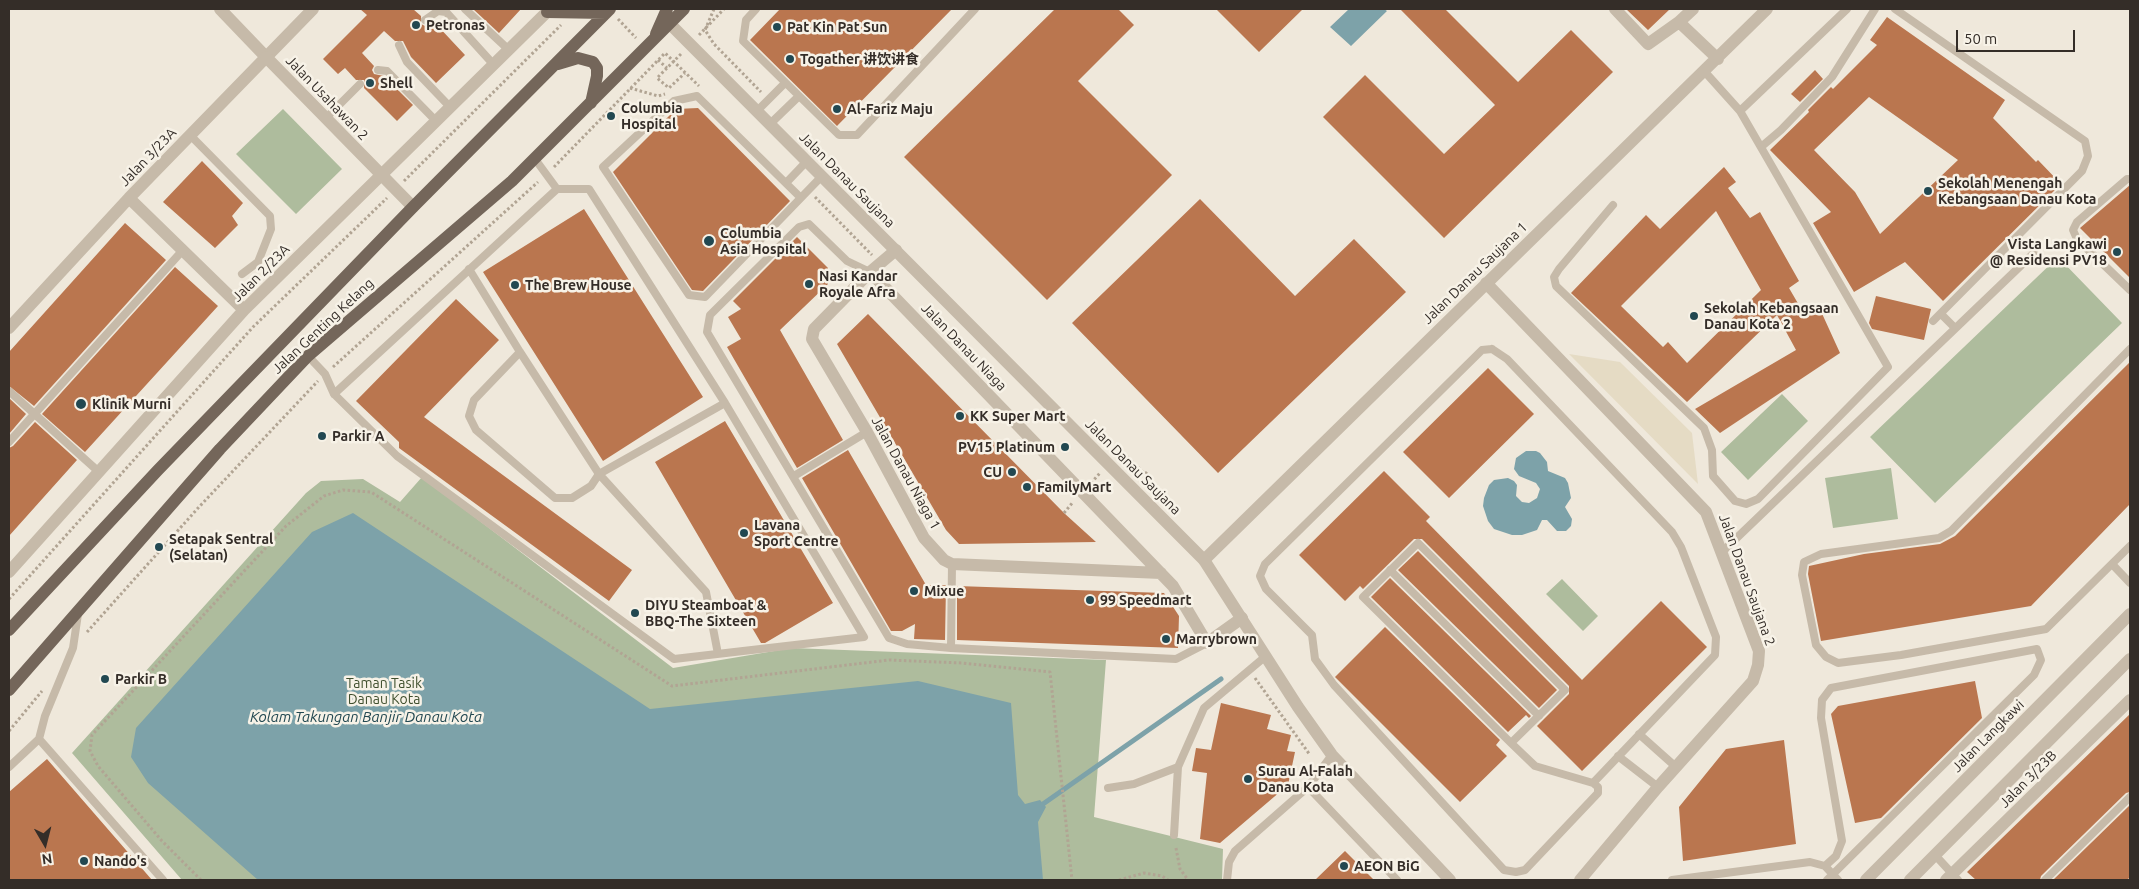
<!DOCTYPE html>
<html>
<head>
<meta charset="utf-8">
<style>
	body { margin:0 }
	#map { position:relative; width:2139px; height:889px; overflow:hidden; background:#efe8db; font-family:Ubuntu,sans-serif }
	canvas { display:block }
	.frame { position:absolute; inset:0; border:10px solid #342d28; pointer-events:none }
	.north { position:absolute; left:20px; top:819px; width:50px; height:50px; -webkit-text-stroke:4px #f7f2e7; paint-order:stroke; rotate:172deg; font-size:14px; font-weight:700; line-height:20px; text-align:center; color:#342d28 }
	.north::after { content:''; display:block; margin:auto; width:18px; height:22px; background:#342d28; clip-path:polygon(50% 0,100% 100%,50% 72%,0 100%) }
	.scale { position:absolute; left:1956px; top:30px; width:119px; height:22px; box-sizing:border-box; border:2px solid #342d28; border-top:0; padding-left:6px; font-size:15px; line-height:18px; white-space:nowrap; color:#342d28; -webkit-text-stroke:4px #f7f2e7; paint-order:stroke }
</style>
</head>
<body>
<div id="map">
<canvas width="2139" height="889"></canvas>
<div class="frame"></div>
<div class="north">N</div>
<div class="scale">50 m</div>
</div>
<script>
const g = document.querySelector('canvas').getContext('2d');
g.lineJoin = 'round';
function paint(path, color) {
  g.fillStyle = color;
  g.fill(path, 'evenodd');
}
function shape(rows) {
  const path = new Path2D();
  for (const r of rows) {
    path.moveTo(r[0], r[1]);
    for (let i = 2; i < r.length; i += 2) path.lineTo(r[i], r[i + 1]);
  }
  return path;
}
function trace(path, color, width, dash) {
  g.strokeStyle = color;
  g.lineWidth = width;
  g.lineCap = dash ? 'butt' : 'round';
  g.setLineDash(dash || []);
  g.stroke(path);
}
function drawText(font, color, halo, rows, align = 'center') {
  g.font = font + ' Ubuntu,"Noto Sans SC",sans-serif';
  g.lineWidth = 5;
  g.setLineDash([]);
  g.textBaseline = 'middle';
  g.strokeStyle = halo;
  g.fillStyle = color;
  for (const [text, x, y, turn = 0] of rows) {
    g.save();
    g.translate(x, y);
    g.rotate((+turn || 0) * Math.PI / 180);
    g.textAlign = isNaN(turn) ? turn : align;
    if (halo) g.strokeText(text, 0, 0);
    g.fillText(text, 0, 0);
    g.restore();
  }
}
paint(shape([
	[283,109,342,169,296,214,236,154],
	[2058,257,2122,323,1935,503,1870,437],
	[1782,394,1808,421,1748,480,1721,452],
	[1891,468,1898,519,1833,528,1825,478],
	[422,477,673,668,792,648,1106,660,1094,817,1223,849,1222,880,182,880,72,753,306,493,321,481,363,479,400,502],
	[1562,579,1598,616,1583,631,1546,594]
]), '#aebc9d');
paint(shape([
	[1569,354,1620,362,1692,433,1698,484]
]), '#e5dbc4');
paint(shape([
	[1349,9,1384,9,1387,11,1351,46,1330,27],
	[1526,451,1536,451,1540,453,1547,462,1548,471,1565,478,1568,483,1571,498,1565,507,1572,519,1571,526,1566,531,1557,531,1547,520,1542,520,1537,530,1522,535,1512,535,1494,529,1488,521,1483,506,1484,498,1489,485,1494,480,1508,478,1514,481,1517,485,1516,496,1522,502,1529,503,1537,498,1540,489,1536,483,1519,476,1514,469,1516,458],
	[353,513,650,709,918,681,1011,703,1018,795,1025,804,1040,800,1046,807,1038,822,1043,880,258,880,148,783,131,757,136,728,312,532]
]), '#7da2a9');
trace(shape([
	[1043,804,1221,679]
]), '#7da2a9', 5);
paint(shape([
	[360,9,413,9,421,16,421,24,425,26,430,24,433,27,436,24,465,55,436,83,411,57,403,41,395,41,384,31,362,53,374,66,372,70,374,74,384,76,413,105,397,121,364,88,364,80,356,80,345,68,338,74,323,59,367,15],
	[473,9,521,9,499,33],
	[780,9,952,9,837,126,750,40],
	[1055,9,1118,9,1134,25,1078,81,1172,175,1047,300,904,157],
	[1216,9,1303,9,1259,52],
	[1400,9,1445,9,1518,82,1571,30,1613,72,1444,238,1323,117,1365,75,1444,154,1495,105],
	[1626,9,1670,9,1648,30],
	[1887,17,2005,100,1993,118,2036,162,2038,160,2061,184,1943,301,1905,262,1854,292,1813,223,1831,212,1770,150,1809,112,1808,110,1831,87,1833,89,1877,45,1870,40],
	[1869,97,1958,160,1880,234,1855,192,1814,150],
	[1815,70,1823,79,1800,102,1791,94],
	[698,108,790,201,703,291,692,290,613,172,676,109],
	[202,161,243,203,232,216,238,225,215,248,163,202],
	[1724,167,1736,182,1728,188,1750,218,1760,212,1799,281,1789,288,1803,312,1819,307,1840,353,1720,433,1695,409,1796,350,1777,315,1687,402,1571,293,1646,215,1660,229],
	[1716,211,1761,290,1687,363,1668,342,1663,347,1621,306],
	[2130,185,2130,278,2080,228],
	[1200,199,1295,296,1354,239,1406,292,1218,473,1072,323],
	[584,209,703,397,603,461,483,272],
	[125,223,166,260,34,406,9,386,9,352],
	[797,237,828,268,828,284,780,330,843,440,797,468,727,347,741,339,728,317,741,309,733,301],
	[175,267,218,306,85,452,42,414],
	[1876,296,1931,309,1924,340,1872,329,1869,323],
	[456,299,499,340,424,417,632,570,609,601,399,448,399,442,356,401],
	[868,314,1064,513,1096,542,959,544,946,530,837,344],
	[2130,362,2130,504,2031,606,1821,641,1808,574,1809,566,1864,554,1940,544,1955,536],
	[1488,368,1534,414,1449,498,1403,452],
	[9,398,26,414,9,434],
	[725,421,833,603,765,643,761,643,655,462],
	[35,422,77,460,9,536,9,448,13,446],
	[848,450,926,585,946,585,945,640,914,639,915,624,902,631,891,631,802,478],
	[1384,471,1430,517,1426,521,1582,680,1661,601,1707,647,1582,771,1537,726,1569,694,1569,686,1422,539,1414,539,1363,589,1360,586,1345,601,1299,555],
	[1418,551,1557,690,1539,708,1398,570],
	[1390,578,1531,716,1529,718,1526,715,1508,732,1371,597],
	[957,586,1164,593,1179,616,1178,648,957,640],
	[1385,627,1500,740,1496,745,1507,756,1460,802,1335,677],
	[1975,681,1982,718,1881,818,1855,823,1831,714,1838,706],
	[1221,703,1271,715,1267,729,1291,735,1287,751,1295,752,1288,785,1220,843,1200,839,1207,773,1192,771,1196,748,1211,750],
	[2130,714,2130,792,2126,793,2041,876,2040,880,1976,880,1967,872],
	[1784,740,1796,844,1683,861,1679,807,1726,749],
	[47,759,152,880,9,880,9,792],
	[2130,805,2130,877,2127,880,2053,880],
	[1345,851,1374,880,1315,880]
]), '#ba764f');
trace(shape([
	[714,9,705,30,714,44,761,92],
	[618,19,636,38],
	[699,35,724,9],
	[681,54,657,78,669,88,685,73],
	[658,60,667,68],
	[630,88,658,96,665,94],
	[554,167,665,53,699,86],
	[404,181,561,25],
	[815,197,872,255],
	[333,367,538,182],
	[1062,451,1067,443],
	[1117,456,1121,451,1145,474,1148,471],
	[1091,483,1100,473],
	[1064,513,1073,502],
	[9,599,253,327,387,198],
	[87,632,199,507,318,381],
	[1255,678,1310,755],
	[9,731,42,691],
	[1176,848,1180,869,1188,880],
	[201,880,162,841,98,766,90,751,92,735,286,526,324,496,343,490,371,492,672,686,889,660,962,663,1050,672,1072,880],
	[1119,880,1144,873,1162,876,1168,880]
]), '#b1a493', 3, [2.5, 2.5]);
trace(shape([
	[465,9,509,50],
	[756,9,746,20,743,41,839,135,857,135,975,9],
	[1895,9,2085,141,2088,156,2082,171,1933,321],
	[425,20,438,11,446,12,494,65],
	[399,45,407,62,451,108],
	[378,70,387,71,437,122],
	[1705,72,1740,111,1847,9],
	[757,111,785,83],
	[326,118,360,84],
	[770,124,799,96],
	[190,135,270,216,271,229,258,262,242,274],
	[1761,147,1781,130,1832,77,1875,9],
	[535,159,557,189],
	[2130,179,2127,179,2077,222,2073,230,2077,239,2130,290],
	[786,183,807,161],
	[800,197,697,96,674,101,603,167,689,295,705,297,822,176],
	[1613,205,1559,269,1554,277,1556,286,1704,428,1712,450,1713,476,1735,501,1746,504,1758,499,1888,367,1740,111],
	[469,269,520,352,599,474,725,403],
	[870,272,847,261,809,224,799,227,710,315,707,332,889,638,907,644,951,648,1176,659,1207,643],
	[1941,314,1955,328],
	[1492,349,1507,359,1672,532,1681,547,1716,637,1715,655,1593,783,1598,787,1598,793,1525,870,1516,872,1504,870,1334,685,1315,659,1312,635,1266,589,1260,576,1265,564,1482,350,1492,349],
	[2130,349,1951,531,1939,538,1821,554,1804,562,1802,575,1816,645,1826,657,1838,663,1901,655,2046,629,2130,546],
	[520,352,474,400,469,416,476,430,555,498,572,498,591,486,599,474,706,592,718,654],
	[308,356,325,374,334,394,557,189,589,189,725,403,864,637,674,659,397,456,334,394],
	[9,391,99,472],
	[9,442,183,250],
	[794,476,867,432],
	[1722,552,2034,253],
	[2112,564,2130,583],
	[1390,570,1539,716],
	[951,648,952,564],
	[1639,734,1676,767],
	[39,739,163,880],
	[1511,743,1565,690,1418,543,1363,597,1511,743,1535,766,1593,783],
	[1332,755,1308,787,1397,880],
	[1618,756,1658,787],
	[9,767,39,739,45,716,73,648,78,614],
	[1108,788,1134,784,1178,767],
	[1174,835,1178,767,1204,708,1266,656],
	[1935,855,1958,880],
	[1825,866,1836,856,1842,841,1821,718,1822,700,1831,688,2037,649,2041,660,2034,675,1827,880],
	[1227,880,1229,862,1235,851,1308,787],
	[1672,880,1810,862,1825,866,1838,880],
	[2045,880,2130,797]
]), '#c6baa9', 8);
trace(shape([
	[220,9,266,57],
	[1615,9,1648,44,1679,22,1693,9],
	[1679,22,1718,59],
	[129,198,244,310],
	[896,250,870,272,814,329,812,339,867,432,924,538,944,560,952,564,1161,573],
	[870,272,1173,586,1207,643,1242,618],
	[1486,283,1706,512,1759,651,1758,665,1753,681,1658,787,1580,880],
	[9,328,129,198,313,9],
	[1204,560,1767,9],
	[9,572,244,310,550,9],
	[1946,880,2130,700]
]), '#c6baa9', 12);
trace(shape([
	[670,24,1204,560,1298,707,1332,755,1450,880],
	[266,57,413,207],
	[1866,880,2130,614],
	[1910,880,2130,659]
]), '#c6baa9', 12);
trace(shape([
	[547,12,606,13],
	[656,34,667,9],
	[558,64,578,58,593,62,597,68,597,76,591,103],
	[9,630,158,470,413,207,610,9],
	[9,690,220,449,308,356,512,181,684,9]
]), '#74665a', 12);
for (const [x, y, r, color] of [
	[416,25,5,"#224851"],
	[777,27,5,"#224851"],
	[790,59,5,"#224851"],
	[370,83,5,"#224851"],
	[837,109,5,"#224851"],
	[611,116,5,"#224851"],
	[1928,191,5,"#224851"],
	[709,241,6,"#224851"],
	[2117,252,5,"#224851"],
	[809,284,5,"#224851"],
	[515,285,5,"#224851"],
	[1694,316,5,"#224851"],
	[81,404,6,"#224851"],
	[960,416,5,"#224851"],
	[322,436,5,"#224851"],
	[1065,447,5,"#224851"],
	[1012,472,5,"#224851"],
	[1027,487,5,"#224851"],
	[744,533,5,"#224851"],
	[159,547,5,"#224851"],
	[914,591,5,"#224851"],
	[1090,600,5,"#224851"],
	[635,613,5,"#224851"],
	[1166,639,5,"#224851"],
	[105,679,5,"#224851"],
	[1248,779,5,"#224851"],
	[84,861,5,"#224851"],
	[1344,866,5,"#224851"]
]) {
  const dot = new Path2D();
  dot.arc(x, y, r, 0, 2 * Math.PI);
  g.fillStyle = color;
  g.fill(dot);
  trace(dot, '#f7f2e7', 2);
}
drawText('bold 14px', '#342d28', '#f7f2e7', [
	["Petronas",426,25],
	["Pat Kin Pat Sun",787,27],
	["Togather 讲饮讲食",800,59],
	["Shell",380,83],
	["Columbia",621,108],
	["Hospital",621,124],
	["Al-Fariz Maju",847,109],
	["Sekolah Menengah",1938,183],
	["Kebangsaan Danau Kota",1938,199],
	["Columbia",720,233],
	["Asia Hospital",720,249],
	["Vista Langkawi",2107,244,"right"],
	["@ Residensi PV18",2107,260,"right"],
	["Nasi Kandar",819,276],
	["Royale Afra",819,292],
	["The Brew House",525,285],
	["Sekolah Kebangsaan",1704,308],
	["Danau Kota 2",1704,324],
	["Klinik Murni",92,404],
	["KK Super Mart",970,416],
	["Parkir A",332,436],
	["PV15 Platinum",1055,447,"right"],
	["CU",1002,472,"right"],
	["FamilyMart",1037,487],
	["Lavana",754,525],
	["Sport Centre",754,541],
	["Setapak Sentral",169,539],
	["(Selatan)",169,555],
	["Mixue",924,591],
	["99 Speedmart",1100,600],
	["DIYU Steamboat &",645,605],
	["BBQ-The Sixteen",645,621],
	["Marrybrown",1176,639],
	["Parkir B",115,679],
	["Surau Al-Falah",1258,771],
	["Danau Kota",1258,787],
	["Nando's",94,861],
	["AEON BiG",1354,866]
], 'left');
drawText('14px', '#342d28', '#f7f2e7', [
	["Jalan Usahawan 2",327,98,46],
	["Jalan 3/23A",148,157,-46],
	["Jalan Danau Saujana",847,180,45],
	["Jalan 2/23A",261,273,-45],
	["Jalan Danau Saujana 1",1475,273,-44],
	["Jalan Genting Kelang",323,326,-43],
	["Jalan Danau Niaga",964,347,46],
	["Jalan Danau Saujana",1133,467,45],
	["Jalan Danau Niaga 1",906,473,61],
	["Jalan Danau Saujana 2",1747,580,70],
	["Jalan Langkawi",1988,736,-45],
	["Jalan 3/23B",2028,779,-45]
]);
drawText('14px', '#3f4f2e', '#f7f2e7', [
	["Taman Tasik",384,683],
	["Danau Kota",384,699]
]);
drawText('italic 15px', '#224851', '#f7f2e7', [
	["Kolam Takungan Banjir Danau Kota",366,717]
]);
</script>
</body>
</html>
